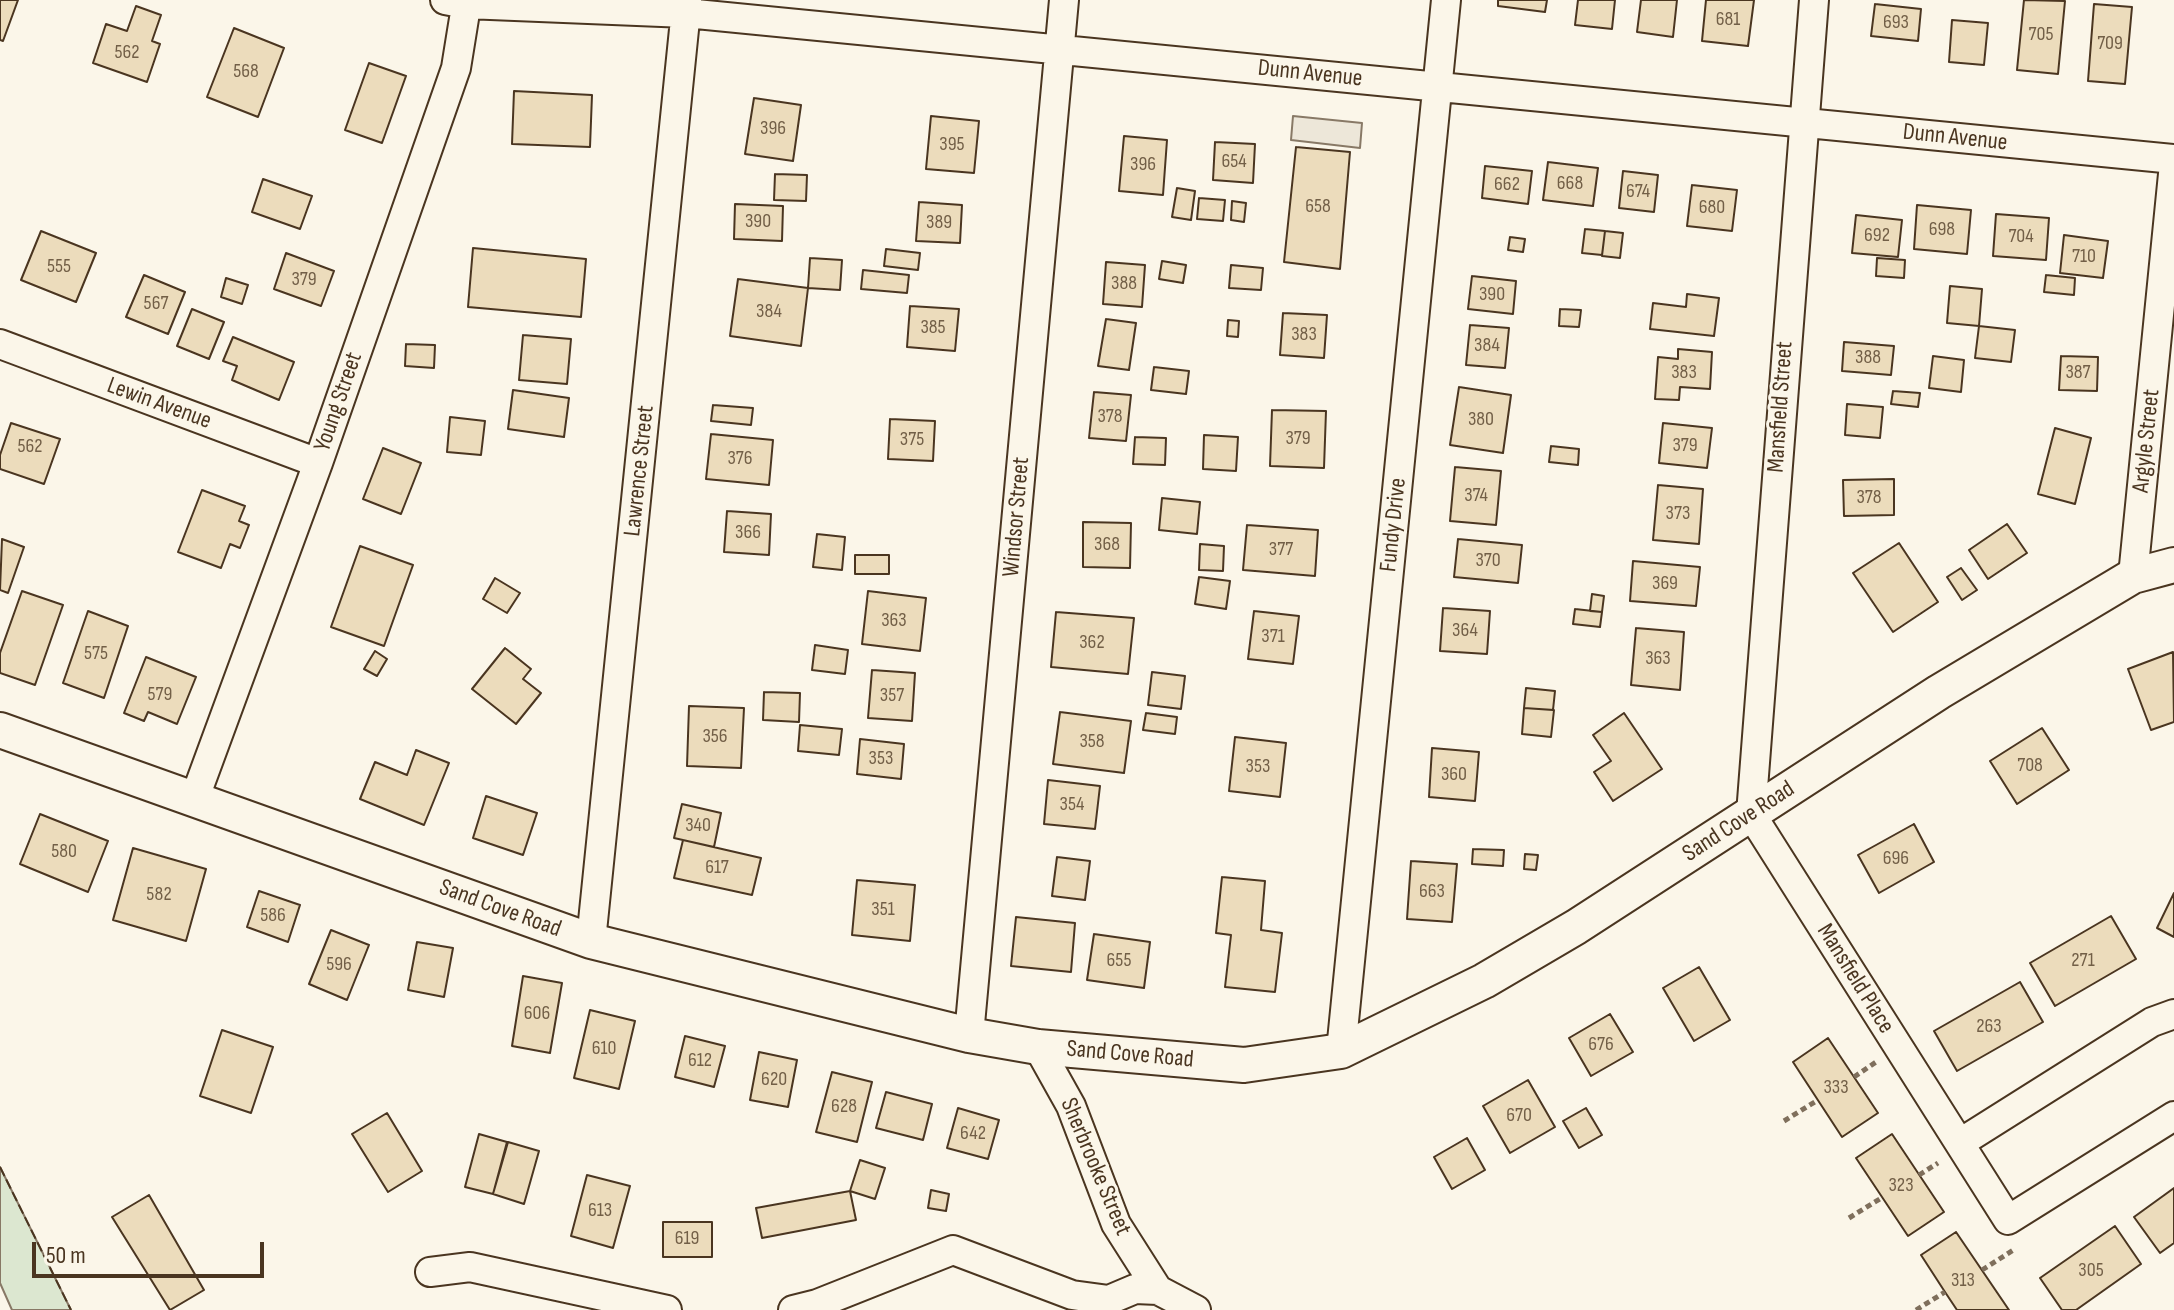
<!DOCTYPE html>
<html>
<head>
<meta charset="utf-8">
<style>
	body { margin:0 }
	#map { position:relative; width:2174px; height:1310px; overflow:hidden; background:#fbf6e9; font-family:"Sofia Sans Condensed",sans-serif }
	canvas { display:block }
	.scale { position:absolute; left:32px; top:1242px; width:232px; height:36px; box-sizing:border-box; border:4px solid #4a3520; border-top:0; padding-left:10px; font-size:24px; line-height:28px; white-space:nowrap; color:#4a3520; -webkit-text-stroke:6px #fbf6e9; paint-order:stroke }
</style>
</head>
<body>
<div id="map">
<canvas width="2174" height="1310"></canvas>
<div class="scale">50 m</div>
</div>
<script>
const g = document.querySelector('canvas').getContext('2d');
g.lineJoin = 'round';
function paint(path, color) {
  g.fillStyle = color;
  g.fill(path, 'evenodd');
}
function shape(rows) {
  const path = new Path2D();
  for (const r of rows) {
    path.moveTo(r[0], r[1]);
    for (let i = 2; i < r.length; i += 2) path.lineTo(r[i], r[i + 1]);
  }
  return path;
}
function trace(path, color, width, dash) {
  g.strokeStyle = color;
  g.lineWidth = width;
  g.lineCap = dash ? 'butt' : 'round';
  g.setLineDash(dash || []);
  g.stroke(path);
}
function drawText(font, color, halo, rows, align = 'center') {
  g.font = font + ' "Sofia Sans Condensed",sans-serif';
  g.lineWidth = 6;
  g.setLineDash([]);
  g.textBaseline = 'middle';
  g.strokeStyle = halo;
  g.fillStyle = color;
  for (const [text, x, y, turn = 0] of rows) {
    g.save();
    g.translate(x, y);
    g.rotate((+turn || 0) * Math.PI / 180);
    g.textAlign = isNaN(turn) ? turn : align;
    if (halo) g.strokeText(text, 0, 0);
    g.fillText(text, 0, 0);
    g.restore();
  }
}
const green = shape([
	[0,1167,71,1310,12,1310,0,1283,0,1167]
]);
paint(green, '#dce7d0');
trace(green, '#887966', 2);
const parking = shape([
	[1293,116,1362,123,1360,148,1291,140,1293,116]
]);
paint(parking, '#ede7d9');
trace(parking, '#887966', 2);
const building = shape([
	[0,0,18,0,3,41,0,40,0,0],
	[1498,0,1547,0,1545,12,1498,6,1498,0],
	[1578,0,1615,0,1612,29,1575,25,1578,0],
	[1641,0,1677,0,1673,37,1637,32,1641,0],
	[1706,0,1754,0,1748,46,1702,41,1706,0],
	[2024,0,2065,1,2058,74,2017,70,2024,0],
	[1875,4,1921,9,1918,41,1871,36,1875,4],
	[2094,4,2132,7,2125,84,2088,81,2094,4],
	[136,6,161,15,152,41,160,44,147,82,93,63,106,24,127,31,136,6],
	[1952,20,1988,23,1984,65,1949,62,1952,20],
	[234,28,284,48,258,117,207,97,234,28],
	[369,63,406,76,382,143,345,130,369,63],
	[514,91,592,95,590,147,512,144,514,91],
	[754,98,801,105,793,161,745,154,754,98],
	[931,116,979,121,974,173,926,169,931,116],
	[1124,136,1167,140,1163,195,1119,191,1124,136],
	[1215,142,1255,144,1253,183,1213,180,1215,142],
	[1296,147,1350,152,1340,269,1284,262,1296,147],
	[1548,162,1598,168,1593,206,1543,200,1548,162],
	[1485,166,1532,171,1528,204,1482,198,1485,166],
	[1623,171,1658,175,1654,212,1619,208,1623,171],
	[775,174,807,175,806,201,774,200,775,174],
	[263,179,312,196,300,229,252,212,263,179],
	[1692,185,1737,190,1732,231,1687,226,1692,185],
	[1177,188,1195,191,1191,220,1172,217,1177,188],
	[1199,198,1225,200,1223,221,1197,219,1199,198],
	[1232,201,1246,203,1244,222,1231,220,1232,201],
	[919,202,962,205,960,243,916,241,919,202],
	[735,204,783,206,782,241,734,239,735,204],
	[1917,205,1971,210,1967,254,1914,249,1917,205],
	[1996,214,2049,218,2046,260,1993,256,1996,214],
	[1856,215,1902,220,1898,257,1852,253,1856,215],
	[1585,229,1605,231,1602,255,1582,253,1585,229],
	[41,231,96,253,76,302,21,280,41,231],
	[1605,231,1623,233,1620,258,1602,256,1605,231],
	[2064,235,2108,241,2103,278,2060,273,2064,235],
	[1510,237,1525,239,1523,252,1508,250,1510,237],
	[473,248,586,259,581,317,468,307,473,248],
	[886,249,920,253,918,270,884,266,886,249],
	[286,253,334,271,321,306,274,289,286,253],
	[810,258,842,260,840,290,808,288,810,258],
	[1877,258,1905,260,1904,278,1876,276,1877,258],
	[1162,261,1186,265,1183,283,1159,279,1162,261],
	[1106,262,1145,265,1142,307,1103,304,1106,262],
	[1231,265,1263,268,1261,290,1229,288,1231,265],
	[863,270,909,275,907,293,861,289,863,270],
	[144,275,185,292,168,334,126,317,144,275],
	[2046,275,2075,278,2074,295,2044,292,2046,275],
	[1472,276,1516,281,1513,314,1468,309,1472,276],
	[226,278,248,285,242,304,221,297,226,278],
	[738,279,808,288,801,346,730,336,738,279],
	[1950,286,1982,289,1979,326,1947,323,1950,286],
	[1687,294,1719,298,1714,336,1650,329,1653,303,1686,307,1687,294],
	[910,306,959,309,955,351,907,347,910,306],
	[192,309,224,322,209,359,177,346,192,309],
	[1560,309,1581,310,1579,327,1559,326,1560,309],
	[1283,313,1327,315,1324,358,1280,355,1283,313],
	[1106,319,1136,323,1129,370,1098,366,1106,319],
	[1228,320,1239,321,1238,337,1227,336,1228,320],
	[1470,325,1509,328,1505,368,1466,365,1470,325],
	[1979,326,2015,330,2011,362,1975,358,1979,326],
	[523,335,571,339,567,384,519,380,523,335],
	[233,337,294,362,279,400,232,380,237,366,223,361,233,337],
	[1844,342,1894,346,1891,375,1842,371,1844,342],
	[406,344,435,345,434,368,405,366,406,344],
	[1678,349,1712,352,1710,389,1680,387,1679,400,1655,399,1658,357,1678,359,1678,349],
	[1933,356,1964,360,1961,392,1929,388,1933,356],
	[2061,356,2098,357,2097,391,2059,390,2061,356],
	[1154,367,1189,371,1186,394,1151,390,1154,367],
	[1459,387,1511,395,1503,453,1450,445,1459,387],
	[513,390,569,398,564,437,508,429,513,390],
	[1893,391,1920,393,1918,407,1891,404,1893,391],
	[1094,392,1131,395,1126,441,1089,438,1094,392],
	[1847,404,1883,407,1880,438,1845,435,1847,404],
	[713,405,753,408,751,425,711,421,713,405],
	[1272,410,1326,411,1324,468,1270,466,1272,410],
	[450,417,485,421,481,455,447,452,450,417],
	[890,419,935,421,933,461,888,459,890,419],
	[11,423,60,439,44,484,0,469,0,455,11,423],
	[1663,423,1712,428,1707,468,1659,463,1663,423],
	[2055,428,2091,438,2075,504,2038,494,2055,428],
	[711,434,773,440,769,485,706,479,711,434],
	[1204,435,1238,437,1236,471,1203,469,1204,435],
	[1135,437,1166,438,1165,465,1133,464,1135,437],
	[1551,446,1579,449,1578,465,1549,462,1551,446],
	[383,448,421,463,401,514,363,499,383,448],
	[1455,467,1501,471,1496,525,1450,521,1455,467],
	[1894,479,1894,515,1844,516,1843,480,1894,479],
	[1658,485,1703,489,1699,544,1653,540,1658,485],
	[202,490,245,506,239,521,249,525,240,548,230,544,221,568,178,552,202,490],
	[1162,498,1200,502,1197,534,1159,530,1162,498],
	[727,511,771,514,769,555,724,552,727,511],
	[1083,522,1131,523,1130,568,1083,567,1083,522],
	[2007,524,2027,553,1988,579,1969,550,2007,524],
	[1247,525,1318,530,1315,576,1243,570,1247,525],
	[817,534,845,537,842,570,813,567,817,534],
	[2,539,24,547,8,593,0,590,2,539],
	[1458,539,1522,545,1518,583,1454,577,1458,539],
	[1899,543,1938,602,1893,632,1853,573,1899,543],
	[1200,544,1224,546,1223,571,1199,570,1200,544],
	[360,546,413,565,384,646,331,627,360,546],
	[855,555,889,555,889,574,855,574,855,555],
	[1633,561,1700,567,1696,606,1630,601,1633,561],
	[1961,568,1977,590,1962,600,1947,577,1961,568],
	[1199,577,1230,581,1226,609,1195,604,1199,577],
	[495,578,520,593,507,613,483,599,495,578],
	[22,591,63,605,35,685,0,673,0,653,22,591],
	[868,591,926,598,920,651,862,644,868,591],
	[1592,594,1604,596,1602,612,1590,611,1592,594],
	[1443,608,1490,611,1487,654,1440,651,1443,608],
	[1575,609,1602,612,1600,627,1573,624,1575,609],
	[88,611,128,626,104,698,63,683,88,611],
	[1254,611,1299,616,1293,664,1248,659,1254,611],
	[1056,612,1134,618,1128,674,1051,667,1056,612],
	[1636,628,1684,632,1680,690,1631,685,1636,628],
	[815,645,848,650,845,674,812,670,815,645],
	[505,648,531,669,523,679,541,693,516,724,472,689,505,648],
	[375,651,387,659,377,676,364,669,375,651],
	[2173,652,2174,722,2151,730,2128,669,2173,652],
	[146,657,196,677,177,724,148,712,144,721,124,713,146,657],
	[872,670,915,673,912,721,868,718,872,670],
	[1152,672,1185,676,1181,709,1148,705,1152,672],
	[1526,688,1555,691,1553,710,1524,708,1526,688],
	[764,692,800,693,799,722,763,720,764,692],
	[689,706,744,708,741,768,687,766,689,706],
	[1524,708,1554,710,1551,737,1522,734,1524,708],
	[1060,712,1131,721,1124,773,1053,764,1060,712],
	[1146,713,1177,717,1175,734,1143,730,1146,713],
	[1624,713,1662,769,1613,801,1594,772,1611,761,1593,735,1624,713],
	[800,725,842,729,839,755,798,751,800,725],
	[2042,728,2069,770,2017,804,1990,761,2042,728],
	[1235,737,1286,743,1280,797,1229,791,1235,737],
	[860,739,904,744,901,779,857,774,860,739],
	[1432,748,1479,752,1475,801,1429,797,1432,748],
	[416,750,449,763,424,825,360,799,375,762,407,775,416,750],
	[1048,780,1100,786,1095,829,1044,824,1048,780],
	[486,796,537,813,523,855,473,838,486,796],
	[682,804,721,813,714,847,674,838,682,804],
	[40,814,108,841,88,892,20,864,40,814],
	[1914,824,1934,862,1879,893,1858,855,1914,824],
	[683,840,761,858,752,895,674,878,683,840],
	[133,848,206,869,186,941,113,920,133,848],
	[1473,849,1504,850,1503,866,1472,864,1473,849],
	[1525,854,1538,855,1536,870,1524,869,1525,854],
	[1057,857,1090,861,1085,900,1052,896,1057,857],
	[1411,861,1457,864,1452,922,1407,919,1411,861],
	[1222,877,1265,881,1261,930,1282,933,1275,992,1225,987,1231,935,1216,933,1222,877],
	[857,880,915,885,910,941,852,935,857,880],
	[259,891,300,905,288,942,247,927,259,891],
	[2174,893,2174,937,2157,928,2174,893],
	[2111,916,2136,959,2055,1006,2030,963,2111,916],
	[1016,917,1075,923,1071,972,1011,966,1016,917],
	[331,930,369,945,347,1000,309,984,331,930],
	[1094,934,1150,942,1144,988,1087,980,1094,934],
	[417,942,453,948,444,997,408,990,417,942],
	[1699,967,1730,1020,1694,1041,1663,988,1699,967],
	[523,976,562,983,550,1053,512,1046,523,976],
	[2020,982,2043,1022,1957,1071,1934,1031,2020,982],
	[590,1010,635,1021,619,1089,574,1078,590,1010],
	[1610,1014,1633,1052,1591,1076,1569,1038,1610,1014],
	[222,1030,273,1047,251,1113,200,1096,222,1030],
	[685,1036,725,1046,714,1087,675,1077,685,1036],
	[1828,1038,1878,1113,1842,1137,1793,1062,1828,1038],
	[759,1052,797,1060,788,1107,750,1100,759,1052],
	[832,1072,872,1082,857,1142,816,1132,832,1072],
	[1528,1080,1555,1127,1510,1153,1483,1106,1528,1080],
	[886,1092,932,1104,923,1140,876,1128,886,1092],
	[958,1108,999,1120,988,1159,947,1148,958,1108],
	[1586,1108,1602,1135,1579,1148,1563,1121,1586,1108],
	[387,1113,422,1171,388,1192,352,1134,387,1113],
	[479,1134,507,1142,493,1194,465,1187,479,1134],
	[1892,1134,1944,1212,1908,1236,1856,1158,1892,1134],
	[1467,1138,1485,1170,1452,1189,1434,1157,1467,1138],
	[508,1142,539,1151,524,1204,493,1194,508,1142],
	[860,1160,885,1168,875,1199,850,1191,860,1160],
	[587,1175,630,1186,613,1248,571,1236,587,1175],
	[2174,1188,2174,1243,2160,1253,2134,1217,2174,1188],
	[931,1190,949,1194,946,1211,928,1208,931,1190],
	[850,1191,856,1220,762,1238,756,1208,850,1191],
	[149,1195,204,1290,170,1310,112,1217,149,1195],
	[663,1222,712,1222,712,1257,663,1257,663,1222],
	[2115,1226,2141,1264,2076,1310,2062,1310,2040,1278,2115,1226],
	[1956,1232,2009,1310,1957,1310,1945,1292,1921,1255,1956,1232]
]);
paint(building, '#ecdcbc');
trace(building, '#4a3520', 2);
const minor = shape([
	[445,0,466,4,686,13,2174,159],
	[1814,0,1751,814,2008,1220,2174,1116],
	[0,344,318,463],
	[2133,576,2174,164],
	[194,800,318,463,456,68,467,0],
	[591,941,687,0],
	[969,1035,1064,0],
	[1038,1047,1071,1106,1116,1224,1158,1290,1196,1310],
	[1341,1051,1446,0],
	[1960,1143,2152,1022,2174,1014],
	[430,1272,470,1267,667,1310],
	[793,1310,817,1304,953,1250,1072,1295,1109,1300,1135,1289,1158,1290]
]);
const tertiary = shape([
	[0,730,591,941,969,1035,1038,1047,1244,1065,1341,1051,1484,981,1576,927,1939,692,2133,576,2174,565]
]);
trace(minor, '#4a3520', 32);
trace(tertiary, '#4a3520', 38);
trace(shape([
	[1854,1077,1876,1062],
	[1784,1121,1818,1100],
	[1919,1175,1938,1163],
	[1849,1218,1883,1197],
	[1982,1270,2015,1249],
	[1916,1310,1945,1292]
]), '#7f6f5c', 5, [6, 4]);
trace(minor, '#fbf6e9', 28);
trace(tertiary, '#fbf6e9', 34);
trace(shape([
	[0,1167,71,1310]
]), '#4a3520', 2, [10, 4]);
drawText('20px', '#725f47', null, [
	["681",1728,20],
	["693",1896,23],
	["705",2041,35],
	["709",2110,44],
	["562",127,53],
	["568",246,72],
	["396",773,129],
	["395",952,145],
	["654",1234,162],
	["396",1143,165],
	["668",1570,184],
	["662",1507,185],
	["674",1638,192],
	["658",1318,207],
	["680",1712,208],
	["390",758,222],
	["389",939,223],
	["698",1942,230],
	["692",1877,236],
	["704",2021,237],
	["710",2084,257],
	["555",59,267],
	["379",304,280],
	["388",1124,284],
	["390",1492,295],
	["567",156,304],
	["384",769,312],
	["385",933,328],
	["383",1304,335],
	["384",1487,346],
	["388",1868,358],
	["383",1684,373],
	["387",2078,373],
	["378",1110,417],
	["380",1481,420],
	["379",1298,439],
	["375",912,440],
	["379",1685,446],
	["562",30,447],
	["376",740,459],
	["374",1476,496],
	["378",1869,498],
	["373",1678,514],
	["366",748,533],
	["368",1107,545],
	["377",1281,550],
	["370",1488,561],
	["369",1665,584],
	["363",894,621],
	["364",1465,631],
	["371",1273,637],
	["362",1092,643],
	["575",96,654],
	["363",1658,659],
	["579",160,695],
	["357",892,696],
	["356",715,737],
	["358",1092,742],
	["353",881,759],
	["708",2030,766],
	["353",1258,767],
	["360",1454,775],
	["354",1072,805],
	["340",698,826],
	["580",64,852],
	["696",1896,859],
	["617",717,868],
	["663",1432,892],
	["582",159,895],
	["351",883,910],
	["586",273,916],
	["655",1119,961],
	["271",2083,961],
	["596",339,965],
	["606",537,1014],
	["263",1989,1027],
	["676",1601,1045],
	["610",604,1049],
	["612",700,1061],
	["620",774,1080],
	["333",1836,1088],
	["628",844,1107],
	["670",1519,1116],
	["642",973,1134],
	["323",1901,1186],
	["613",600,1211],
	["619",687,1239],
	["305",2091,1271],
	["313",1963,1281]
]);
drawText('24px', '#4a3520', '#fbf6e9', [
	["Dunn Avenue",1310,74,6],
	["Dunn Avenue",1955,138,6],
	["Young Street",339,402,-71],
	["Lewin Avenue",159,404,20],
	["Mansfield Street",1781,407,-86],
	["Argyle Street",2147,441,-84],
	["Lawrence Street",640,471,-84],
	["Windsor Street",1017,517,-85],
	["Fundy Drive",1394,525,-84],
	["Sand Cove Road",1739,822,-33],
	["Sand Cove Road",500,909,20],
	["Mansfield Place",1855,979,58],
	["Sand Cove Road",1130,1055,5],
	["Sherbrooke Street",1095,1167,67]
]);
</script>
</body>
</html>
